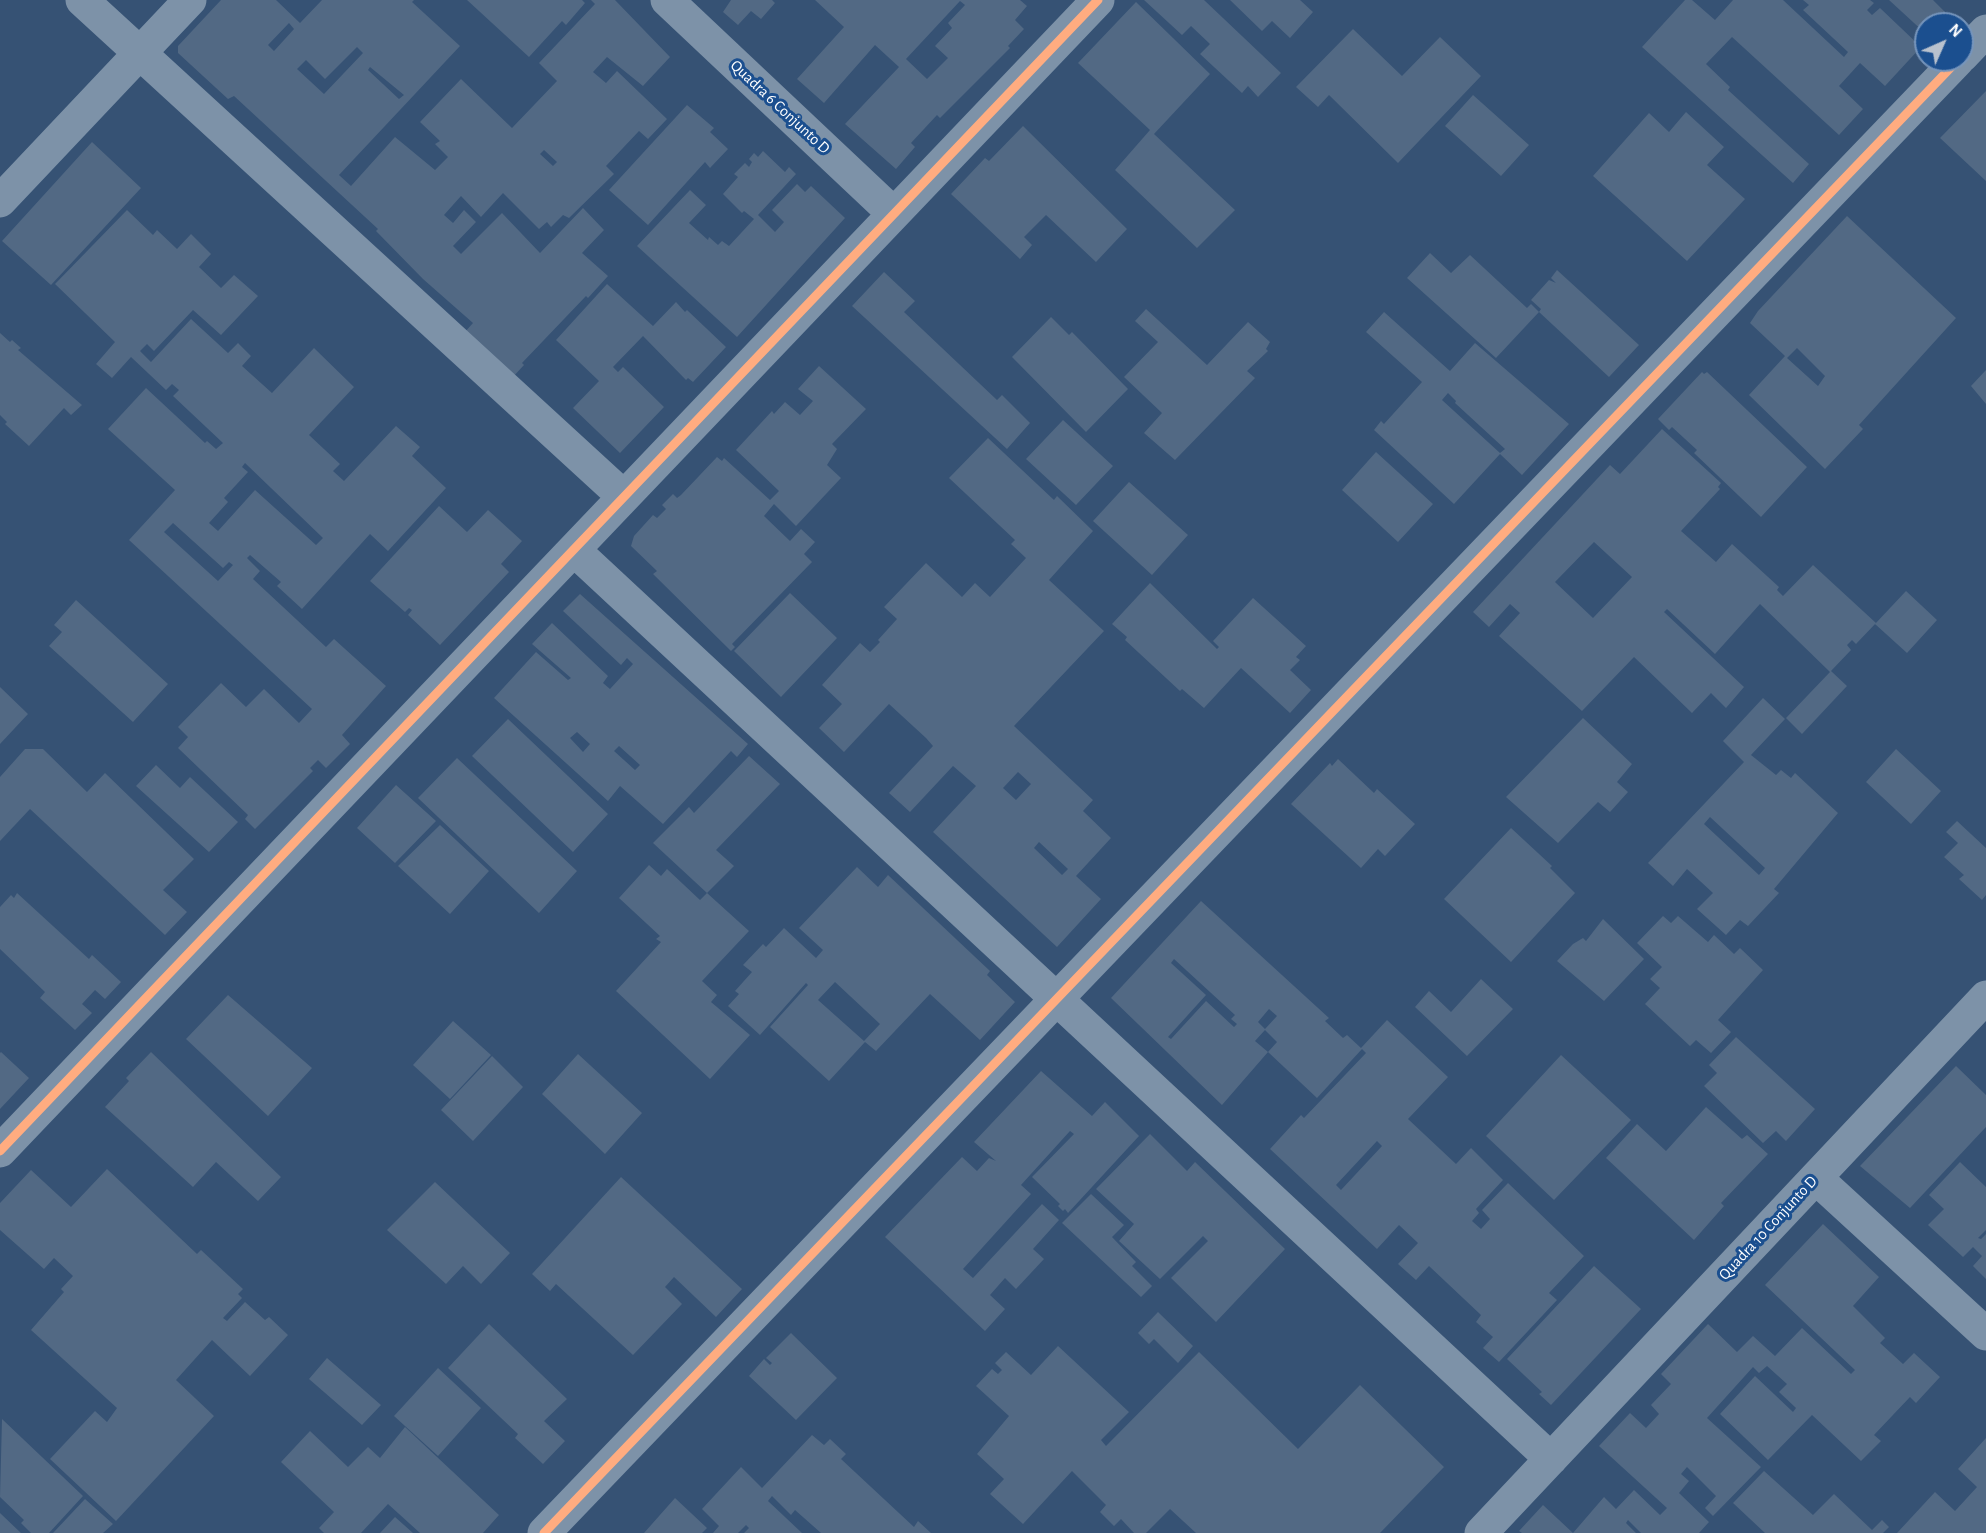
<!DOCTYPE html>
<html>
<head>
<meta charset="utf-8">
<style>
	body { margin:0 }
	#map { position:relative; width:1986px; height:1533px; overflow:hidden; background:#365274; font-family:"Alegreya Sans",sans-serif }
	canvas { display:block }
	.north { position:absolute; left:1914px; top:12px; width:60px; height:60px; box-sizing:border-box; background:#1b4f8f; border:2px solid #7695bc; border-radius:50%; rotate:45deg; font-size:16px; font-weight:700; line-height:24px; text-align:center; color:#fff }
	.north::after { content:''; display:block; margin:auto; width:21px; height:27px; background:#b9c2ce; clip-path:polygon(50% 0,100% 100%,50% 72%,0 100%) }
</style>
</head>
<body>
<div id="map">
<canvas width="1986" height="1533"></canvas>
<div class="north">N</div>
</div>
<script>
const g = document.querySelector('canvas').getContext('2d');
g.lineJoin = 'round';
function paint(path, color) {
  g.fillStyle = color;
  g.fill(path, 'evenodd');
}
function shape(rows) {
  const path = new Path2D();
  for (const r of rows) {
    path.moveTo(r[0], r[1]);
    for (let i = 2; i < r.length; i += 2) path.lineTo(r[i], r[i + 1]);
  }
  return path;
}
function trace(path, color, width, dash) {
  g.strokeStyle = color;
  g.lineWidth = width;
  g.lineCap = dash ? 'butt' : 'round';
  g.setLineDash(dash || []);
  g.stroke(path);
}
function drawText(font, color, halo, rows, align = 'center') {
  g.font = font + ' "Alegreya Sans",sans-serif';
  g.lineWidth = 6;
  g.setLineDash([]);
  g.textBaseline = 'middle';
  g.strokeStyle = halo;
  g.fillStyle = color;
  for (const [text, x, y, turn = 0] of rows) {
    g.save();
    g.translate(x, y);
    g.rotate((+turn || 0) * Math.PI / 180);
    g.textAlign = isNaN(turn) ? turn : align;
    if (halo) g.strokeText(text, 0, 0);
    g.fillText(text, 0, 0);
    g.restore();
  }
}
paint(shape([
	[221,0,276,0,300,23,322,0,414,0,412,2,460,46,339,175,351,186,395,137,435,170,448,157,435,144,440,141,420,122,461,79,512,128,557,81,539,63,595,4,591,0,615,0,670,57,643,86,607,57,593,72,606,83,617,71,667,119,648,139,639,131,606,166,614,174,569,218,563,215,551,227,547,222,539,229,503,193,481,217,461,196,444,215,453,223,464,210,476,222,453,246,461,254,502,213,540,253,583,208,604,230,582,253,608,276,588,298,586,296,522,363,524,365,512,378,464,333,473,323,423,279,376,231,378,229,234,96,228,99,178,53,178,46],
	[289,23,294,29,274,51,268,45],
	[357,47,363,53,324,94,297,69,306,60,325,79],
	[370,67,404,95,399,99,368,70],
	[544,150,557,162,553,166,540,154],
	[467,0,582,0,585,3,566,25,562,21,529,57],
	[731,0,772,0,775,3,761,19,751,11,738,25,723,12],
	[815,0,1020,0,1027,6,1015,20,1024,29,1008,46,1010,48,940,118,937,115,911,143,915,147,896,169,845,124,899,67,875,45,824,103,797,79,844,27],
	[960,1,965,5,948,23,952,28,935,46,948,58,927,79,906,59],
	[1144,0,1204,0,1281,73,1258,97,1248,86,1242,93,1200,54,1210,44,1191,26,1182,35],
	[1230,0,1300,0,1313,12,1290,38,1272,21,1262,31],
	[1685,0,1692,0,1715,20,1733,0,1783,0,1844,57,1848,52,1803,10,1809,5,1803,0,1870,0,1874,3,1867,10,1872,15,1880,8,1921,47,1885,86,1860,63,1839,86,1863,109,1839,135,1732,37,1706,64,1730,87,1728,90,1809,164,1793,183,1642,47],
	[1889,0,1933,0,1948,15,1940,24,1926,24,1926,34],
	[1136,2,1210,74,1154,134,1235,210,1197,248,1115,170,1150,130,1078,63],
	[1353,29,1402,76,1440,37,1481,76,1398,163,1329,95,1318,107,1296,87],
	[1986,91,1986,181,1940,138],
	[1473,95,1529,145,1501,176,1445,126],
	[687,105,714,128,710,132,728,149,710,168,705,162,648,225,609,190],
	[1686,112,1724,147,1707,165,1745,199,1687,261,1593,176,1649,113,1669,132],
	[1023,126,1127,229,1096,262,1046,215,1024,237,1032,245,1020,259,951,194,985,158,989,161],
	[92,142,141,188,51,285,2,241],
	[763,151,785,172,789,167,796,174,758,215,775,232,784,222,772,210,797,184,805,192,811,186,845,218,737,337,637,246,690,190,706,205,689,223,708,240,709,237,718,245,722,241,729,246,754,219,744,211,742,213,723,194,738,177,734,174,745,163,749,167,752,162,749,159,754,153,758,157],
	[127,210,153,235,157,230,177,249,191,234,211,254,199,267,221,288,234,275,258,296,221,335,193,310,154,351,147,344,140,351,151,362,191,319,228,353,238,343,251,356,242,366,272,393,314,348,354,387,309,435,340,464,333,471,344,481,396,426,420,447,412,456,446,488,388,551,370,534,302,609,277,586,281,582,250,555,247,558,260,571,253,579,326,647,334,639,386,686,342,735,350,744,326,768,318,760,310,768,313,771,255,829,245,819,248,815,178,748,188,737,178,727,221,683,246,707,264,689,299,723,312,709,129,540,175,490,108,429,146,388,205,443,207,441,216,449,223,443,173,396,179,390,172,384,166,390,131,357,112,378,96,364,115,342,55,284],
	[245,463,323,538,316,545,255,490,218,531,209,523,228,502,224,498,248,472,242,467],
	[173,523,223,568,229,562,233,565,218,581,164,532],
	[1847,216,1956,318,1859,425,1863,429,1825,469,1749,395,1785,356,1750,323,1758,311],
	[1797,348,1825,376,1818,386,1787,358],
	[1430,253,1451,273,1470,255,1527,308,1531,304,1539,312,1496,358,1407,278],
	[1557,270,1639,345,1609,377,1539,312,1541,309,1531,300,1549,280,1556,283,1551,278],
	[884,272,915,301,904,312,997,400,1002,395,1030,423,1007,449,852,306],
	[607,284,653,326,676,302,685,312,687,310,726,347,693,382,688,378,686,380,643,336,613,367,618,372,623,367,664,407,620,453,573,408,599,381,556,340],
	[1146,309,1207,365,1248,322,1270,342,1266,349,1268,351,1247,371,1255,378,1175,460,1144,433,1162,413,1124,377,1158,342,1135,321],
	[1384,312,1450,371,1475,343,1569,424,1522,475,1500,454,1454,504,1374,430,1381,421,1384,424,1422,382,1366,332],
	[1448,393,1456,401,1455,403,1505,449,1500,453,1442,400],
	[1051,317,1069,335,1072,332,1128,389,1086,432,1012,357],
	[0,333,10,342,12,340,21,348,18,350,82,405,71,415,64,408,29,446,5,424,7,422,0,415],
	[819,366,866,409,832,444,837,449,827,465,841,478,796,526,774,504,764,516,790,541,801,529,815,542,804,554,812,562,732,644,735,647,731,651,653,574,657,571,631,546,634,536,653,515,657,518,666,509,662,505,673,494,677,498,681,495,717,457,722,461,724,458,770,500,779,491,736,450,772,411,774,414,785,402,800,415,813,401,798,389],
	[1986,370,1986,404,1971,386],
	[1702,372,1704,374,1707,372,1807,467,1761,517,1694,453,1697,450,1672,427,1669,430,1658,419],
	[1063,420,1113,466,1076,505,1026,459],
	[1662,429,1721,483,1718,487,1720,489,1681,531,1716,562,1732,544,1779,587,1777,590,1783,596,1813,565,1876,623,1856,644,1852,640,1847,645,1851,650,1831,671,1847,686,1802,734,1786,718,1830,672,1760,604,1715,654,1667,609,1664,612,1744,687,1726,708,1711,693,1692,713,1634,657,1582,711,1499,636,1520,613,1510,604,1489,627,1473,612,1610,465,1620,474],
	[1594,542,1632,577,1593,618,1555,582],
	[988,438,1054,500,1057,496,1093,531,1049,580,1104,631,1014,726,1093,800,1083,811,1111,838,1076,876,1101,899,1057,947,933,832,976,786,953,766,910,812,889,793,933,746,926,738,889,704,844,752,819,728,842,704,822,685,860,643,870,652,880,642,878,640,897,619,884,607,926,563,962,597,975,583,990,597,1026,558,1011,544,1015,540,949,478],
	[1018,772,1031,784,1016,800,1003,788],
	[1039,842,1068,869,1062,875,1034,848],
	[1376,452,1433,504,1398,542,1342,490],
	[1129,482,1188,535,1152,575,1093,521],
	[439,506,467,532,488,510,522,541,501,564,509,572,440,645,408,615,412,610,409,608,405,612,370,581],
	[1150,583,1217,649,1219,647,1213,641,1253,598,1306,646,1296,657,1300,660,1290,670,1311,690,1290,713,1241,668,1204,708,1182,689,1180,691,1125,640,1127,637,1112,624],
	[1906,591,1937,620,1907,653,1875,624],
	[790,593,837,638,781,697,734,651],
	[580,594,748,744,737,757,731,751,663,824,620,786,608,801,494,698,536,652,568,680,571,678,532,644,552,623,608,676,603,683,610,689,633,664,627,658,621,665,563,611],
	[577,732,590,744,583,752,570,738],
	[619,746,640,765,635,770,614,751],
	[76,600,168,684,133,722,49,646,62,632,54,625],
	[0,687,28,714,0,744],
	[1763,698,1785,719,1751,755,1776,775,1781,770,1791,778,1795,773,1838,813,1774,889,1779,893,1748,926,1740,920,1726,935,1697,909,1713,893,1687,869,1673,886,1648,863,1744,762,1723,741],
	[1710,817,1765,868,1759,875,1704,824],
	[1583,718,1632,764,1617,782,1628,792,1610,812,1598,802,1558,843,1506,797],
	[508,719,608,814,573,852,472,756],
	[25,749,43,749,87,792,105,773,194,859,163,890,187,912,165,935,30,809,0,841,0,777],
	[1896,749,1941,791,1911,824,1866,782],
	[749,756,780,784,716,850,734,866,707,893,653,843,689,807,694,813],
	[457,758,577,871,539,913,418,798],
	[1338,759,1374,793,1377,789,1415,824,1385,856,1378,849,1361,868,1291,804,1330,763,1332,766],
	[156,765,180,788,190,777,238,822,209,852,136,786],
	[396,785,436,821,395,863,357,828],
	[1957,821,1986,848,1986,895,1982,900,1959,879,1964,875,1944,857,1958,843,1946,832],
	[440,825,489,871,450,914,398,866],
	[1511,828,1552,866,1550,868,1575,893,1511,962,1444,899],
	[649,865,661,876,667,869,700,900,707,893,749,931,702,981,717,995,711,1002,750,1035,710,1079,616,991,661,942,656,939,660,936,619,898],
	[857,867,878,887,888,875,990,971,987,975,1015,1002,980,1040,930,994,876,1051,865,1042,829,1081,770,1027,808,985,806,983,760,1035,728,1006,739,994,735,991,752,972,743,965,763,944,766,947,784,928,816,958,823,950,799,928],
	[835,982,880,1024,864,1041,818,1000],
	[17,893,89,959,92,955,121,982,105,999,95,990,82,1004,92,1013,75,1030,40,998,45,992,0,949,0,907,11,895,14,898],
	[1201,901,1329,1018,1325,1021,1343,1038,1347,1035,1361,1048,1387,1020,1448,1077,1408,1119,1456,1164,1471,1148,1503,1180,1476,1209,1479,1213,1472,1221,1481,1229,1490,1219,1482,1210,1508,1183,1584,1256,1549,1293,1557,1300,1499,1362,1483,1348,1493,1337,1476,1322,1481,1315,1429,1266,1416,1280,1398,1264,1418,1243,1399,1225,1377,1249,1270,1149,1301,1115,1304,1118,1366,1053,1362,1049,1317,1098,1268,1052,1277,1042,1265,1030,1255,1041,1268,1052,1222,1105,1111,998],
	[1174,959,1235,1015,1231,1019,1237,1024,1234,1027,1206,1001,1171,1039,1168,1037,1206,995,1171,963],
	[1269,1009,1277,1016,1265,1029,1258,1022],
	[1377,1141,1382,1146,1341,1190,1336,1185],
	[1663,916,1671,923,1678,916,1708,942,1714,935,1734,954,1740,948,1763,970,1718,1020,1731,1032,1711,1053,1696,1040,1690,1046,1645,1004,1660,988,1650,979,1662,967,1637,943],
	[1603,919,1644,959,1604,1001,1557,961,1573,944,1583,938,1586,941],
	[1481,979,1513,1009,1467,1056,1415,1007,1429,991,1451,1012],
	[228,995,312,1068,268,1116,186,1039],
	[453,1021,491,1055,450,1099,413,1065],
	[1736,1037,1815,1109,1786,1141,1776,1131,1763,1143,1704,1086,1717,1073,1709,1065],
	[1,1052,29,1078,0,1109,0,1053],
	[151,1052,281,1177,258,1201,216,1162,193,1187,105,1107,129,1081,126,1078],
	[578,1054,642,1113,605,1154,542,1094],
	[1561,1055,1631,1120,1554,1200,1486,1136],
	[492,1056,523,1087,473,1141,441,1110],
	[1956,1066,1986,1095,1986,1127,1910,1208,1860,1166],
	[1041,1071,1092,1116,1105,1102,1139,1136,1068,1213,1065,1209,1063,1211,1058,1206,1060,1204,1032,1177,1074,1134,1070,1131,1021,1185,1031,1194,963,1269,973,1278,1042,1204,1059,1220,1033,1249,1044,1259,1016,1289,1005,1278,990,1295,1005,1309,985,1331,885,1237,962,1157,977,1171,989,1158,996,1161,974,1142],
	[1706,1107,1742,1139,1747,1135,1768,1154,1721,1203,1724,1206,1694,1240,1606,1158,1637,1124,1666,1151],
	[1150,1134,1187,1171,1195,1162,1285,1249,1216,1322,1171,1278,1208,1241,1203,1236,1160,1279,1119,1241,1134,1224,1096,1189],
	[1960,1162,1986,1187,1986,1230,1978,1238,1981,1239,1986,1234,1986,1279,1973,1266,1982,1256,1973,1247,1963,1257,1928,1225,1944,1209,1929,1195],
	[107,1169,197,1254,201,1250,243,1289,238,1294,242,1298,223,1318,227,1321,245,1302,265,1320,269,1317,288,1335,250,1376,212,1340,176,1380,214,1416,116,1521,50,1459,95,1411,107,1422,117,1408,31,1330,64,1292,61,1289,73,1276,54,1258,44,1269,0,1230,0,1203,31,1170,71,1207],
	[621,1177,742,1289,716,1317,674,1277,665,1287,682,1304,633,1355,556,1284,550,1291,532,1274],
	[435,1182,510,1253,481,1284,463,1266,446,1284,387,1230],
	[1091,1194,1124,1225,1112,1237,1136,1262,1132,1266,1152,1286,1141,1297,1062,1223],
	[1823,1224,1879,1277,1853,1306,1885,1338,1880,1343,1903,1364,1914,1353,1940,1377,1916,1403,1910,1397,1874,1435,1881,1441,1861,1461,1812,1415,1768,1460,1720,1414,1755,1376,1793,1412,1796,1408,1779,1392,1787,1384,1767,1366,1759,1373,1753,1367,1707,1418,1761,1467,1713,1516,1705,1508,1716,1496,1687,1467,1681,1474,1689,1481,1679,1493,1709,1522,1699,1533,1641,1533,1628,1520,1626,1523,1636,1533,1522,1533,1519,1531,1543,1505,1573,1533,1604,1497,1616,1509,1634,1490,1660,1515,1667,1508,1599,1446,1630,1413,1646,1428,1659,1414,1651,1405,1671,1384,1661,1374,1708,1324,1737,1352,1753,1336,1775,1356,1802,1328,1851,1374,1855,1370,1765,1285],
	[1594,1266,1641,1309,1551,1405,1539,1394,1542,1392,1507,1359],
	[1158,1312,1193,1346,1178,1363,1154,1339,1149,1344,1138,1333],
	[489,1324,567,1399,544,1421,565,1441,543,1464,515,1438,518,1434,448,1368],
	[791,1333,837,1378,796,1420,749,1376,764,1359,770,1365,772,1363,766,1358],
	[1058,1346,1129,1412,1101,1440,1106,1446,1199,1352,1298,1449,1360,1385,1444,1467,1380,1533,1196,1533,1170,1509,1146,1533,1134,1533,1121,1519,1114,1526,1100,1512,1106,1505,1072,1471,1023,1524,990,1494,1004,1479,977,1454,1009,1416,976,1386,992,1369,998,1374,1002,1370,995,1363,1006,1352,1031,1375],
	[327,1358,381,1405,362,1425,309,1379],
	[438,1368,481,1408,438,1456,394,1416],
	[2,1419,83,1496,49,1533,31,1533,21,1523,24,1520,0,1497],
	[405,1427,499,1515,483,1533,420,1533,388,1504,361,1533,324,1533,319,1528,334,1512,281,1462,310,1431,348,1467,368,1447,380,1458],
	[812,1435,824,1445,830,1439,846,1454,841,1459,914,1527,918,1521,931,1533,821,1533,795,1510,791,1515,772,1496,768,1501,802,1533,744,1533,749,1528,746,1525,738,1533,713,1533,719,1526,702,1509,741,1467,762,1488],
	[1986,1438,1986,1533,1897,1533,1935,1492,1955,1511,1977,1487,1958,1469],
	[1764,1471,1813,1515,1834,1494,1872,1530,1882,1520,1889,1527,1883,1533,1765,1533,1733,1503],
	[675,1498,707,1528,702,1533,644,1533],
	[85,1499,113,1524,103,1533,53,1533],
	[0,1513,21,1533,0,1533],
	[395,1517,413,1533,380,1533]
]), '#526984');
trace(shape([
	[82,0,624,497],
	[667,0,894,214],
	[1962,56,1986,31],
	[0,201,190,0],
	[574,550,1551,1459],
	[0,1151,1098,0],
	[1816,1178,1986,1334],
	[544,1533,1958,60],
	[1481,1533,1986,997]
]), '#7d92a8', 33);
trace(shape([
	[0,1151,1098,0],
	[544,1533,1958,60]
]), '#ffac80', 9);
drawText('16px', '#fff', '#1b4f8f', [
	["Quadra 6 Conjunto D",780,107,43],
	["Quadra 10 Conjunto D",1768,1228,-47]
]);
</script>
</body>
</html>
